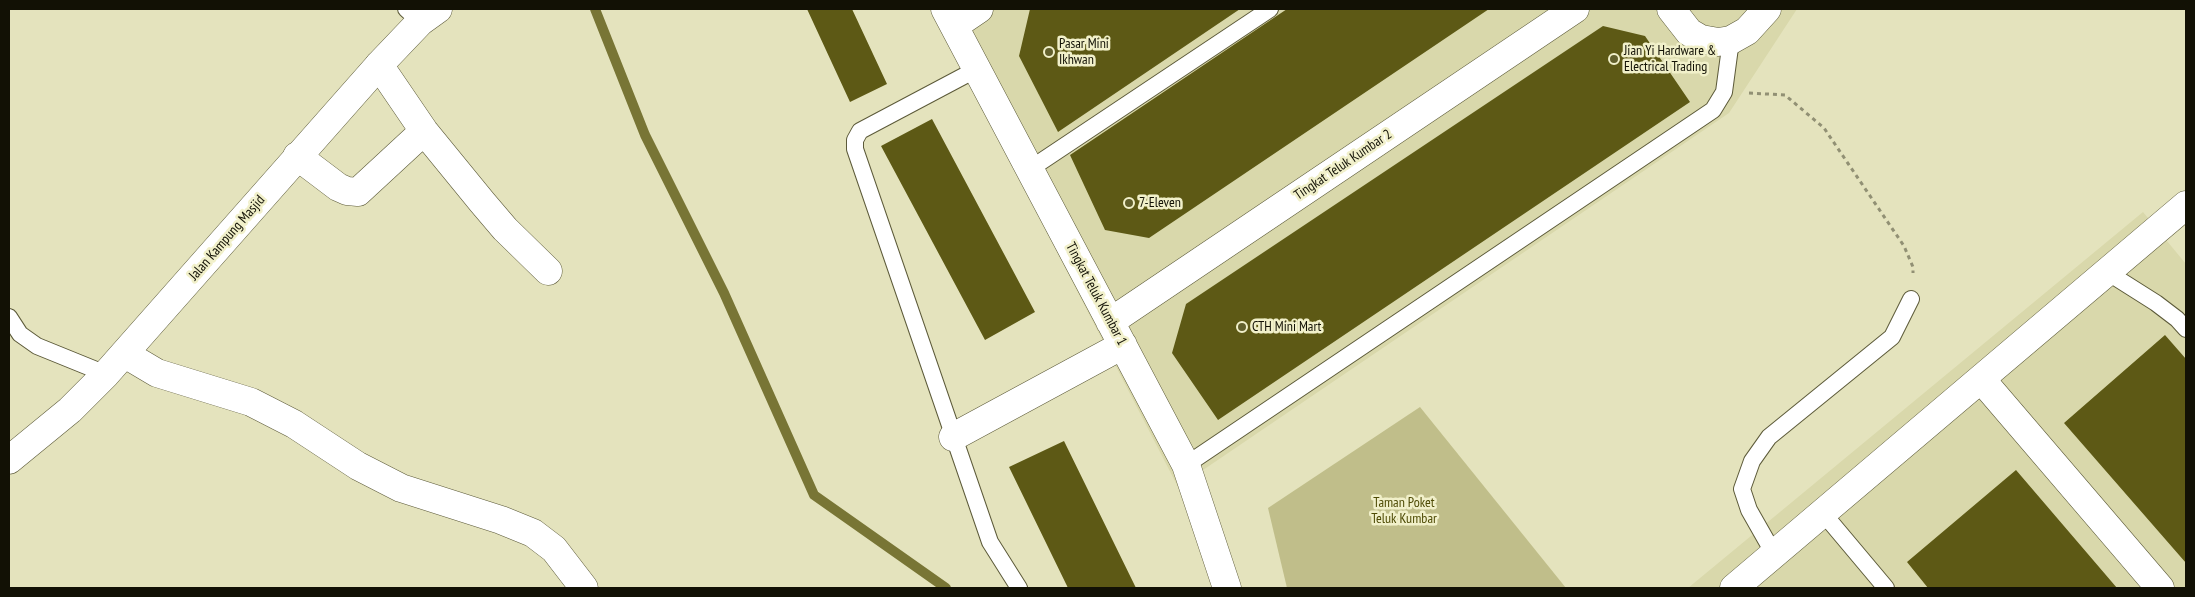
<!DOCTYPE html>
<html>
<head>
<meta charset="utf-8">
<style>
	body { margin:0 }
	#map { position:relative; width:2195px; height:597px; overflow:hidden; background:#e4e3bd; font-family:"PT Sans Narrow",sans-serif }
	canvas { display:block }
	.frame { position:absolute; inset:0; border:10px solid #121105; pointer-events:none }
</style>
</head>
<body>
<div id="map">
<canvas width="2195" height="597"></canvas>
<div class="frame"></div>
</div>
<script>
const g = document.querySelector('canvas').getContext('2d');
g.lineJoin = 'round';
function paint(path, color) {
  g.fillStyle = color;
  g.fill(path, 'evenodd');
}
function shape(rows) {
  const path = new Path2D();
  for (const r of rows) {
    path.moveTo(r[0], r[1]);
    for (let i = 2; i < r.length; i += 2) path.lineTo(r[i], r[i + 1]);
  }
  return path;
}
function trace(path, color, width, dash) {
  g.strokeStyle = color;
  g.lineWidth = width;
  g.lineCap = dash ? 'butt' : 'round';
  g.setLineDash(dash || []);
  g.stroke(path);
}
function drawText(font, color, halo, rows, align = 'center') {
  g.font = font + ' "PT Sans Narrow",sans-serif';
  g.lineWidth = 5;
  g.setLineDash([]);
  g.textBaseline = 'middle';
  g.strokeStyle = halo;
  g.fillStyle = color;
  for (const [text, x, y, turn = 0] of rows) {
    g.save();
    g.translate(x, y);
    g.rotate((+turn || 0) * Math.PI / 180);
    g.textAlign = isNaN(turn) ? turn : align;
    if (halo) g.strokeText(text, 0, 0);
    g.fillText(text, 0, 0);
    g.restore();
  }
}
paint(shape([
	[932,9,1797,9,1729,113,1178,487],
	[2143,212,2186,264,2186,588,1688,588]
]), '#d9d8ab');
paint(shape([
	[1420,407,1566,588,1287,588,1268,508]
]), '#c0be8a');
trace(shape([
	[595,9,645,135,724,293,814,495,946,588]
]), '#787535', 10);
paint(shape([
	[807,9,852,9,887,84,850,102],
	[1030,9,1240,9,1058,132,1019,56],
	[1287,9,1489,9,1149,238,1105,230,1070,155],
	[1603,26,1645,36,1690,102,1218,420,1172,353,1186,304],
	[932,119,1035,312,985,340,881,146],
	[2165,335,2186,359,2186,563,2064,423],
	[1064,441,1136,588,1068,588,1009,467],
	[2016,470,2117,588,1928,588,1907,562]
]), '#5d5915');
const service = shape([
	[406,9,420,22],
	[977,69,860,131,855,140,855,149,990,542,1019,588],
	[1030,169,1270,9],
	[2107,272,2156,303,2177,319,2186,329],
	[9,317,20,334,37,346,106,374],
	[1186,465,1713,110,1724,92,1731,40],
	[1823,513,1886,588],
	[1774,554,1749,510,1742,489,1752,461,1769,437,1892,337,1911,299]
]);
const minor = shape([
	[945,9,1186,465,1227,588],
	[1671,9,1689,32,1701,39,1718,42,1731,40,1747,31,1767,9],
	[954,26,979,9],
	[379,65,424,131,482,202,505,229,548,271],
	[297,156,338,187,347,191,358,192,424,131],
	[1110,322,1575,9],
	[125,354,157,373,251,402,294,424,358,466,401,488,501,520,533,533,554,549,584,588],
	[1981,379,2160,588],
	[953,437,1123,345],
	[1734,588,2186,205]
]);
const tertiary = shape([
	[9,460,70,410,106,374,379,65,420,22,438,9]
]);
trace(service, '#5c5a39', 18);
trace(minor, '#5c5a39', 29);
trace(tertiary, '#5c5a39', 29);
trace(shape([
	[1749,93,1785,95,1824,128,1904,246,1913,267,1913,273]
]), '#919074', 3, [4, 4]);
trace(service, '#fff', 16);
trace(minor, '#fff', 28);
trace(tertiary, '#fff', 28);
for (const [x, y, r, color] of [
	[1049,52,5,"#62602c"],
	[1614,59,5,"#62602c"],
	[1129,203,5,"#62602c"],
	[1242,327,5,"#62602c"]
]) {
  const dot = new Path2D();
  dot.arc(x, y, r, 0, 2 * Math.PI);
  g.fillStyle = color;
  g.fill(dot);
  trace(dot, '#f1f0ca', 2);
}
drawText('14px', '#121105', '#f1f0ca', [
	["Pasar Mini",1059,44],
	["Ikhwan",1059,60],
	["Jian Yi Hardware &",1624,51],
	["Electrical Trading",1624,67],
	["7-Eleven",1139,203],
	["CTH Mini Mart",1252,327]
], 'left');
drawText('14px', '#121105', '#f1f0ca', [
	["Tingkat Teluk Kumbar 2",1343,165,-34],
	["Jalan Kampung Masjid",227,238,-49],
	["Tingkat Teluk Kumbar 1",1096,294,62]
]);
drawText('14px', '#4e4b05', '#f1f0ca', [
	["Taman Poket",1404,503],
	["Teluk Kumbar",1404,519]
]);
</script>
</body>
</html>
